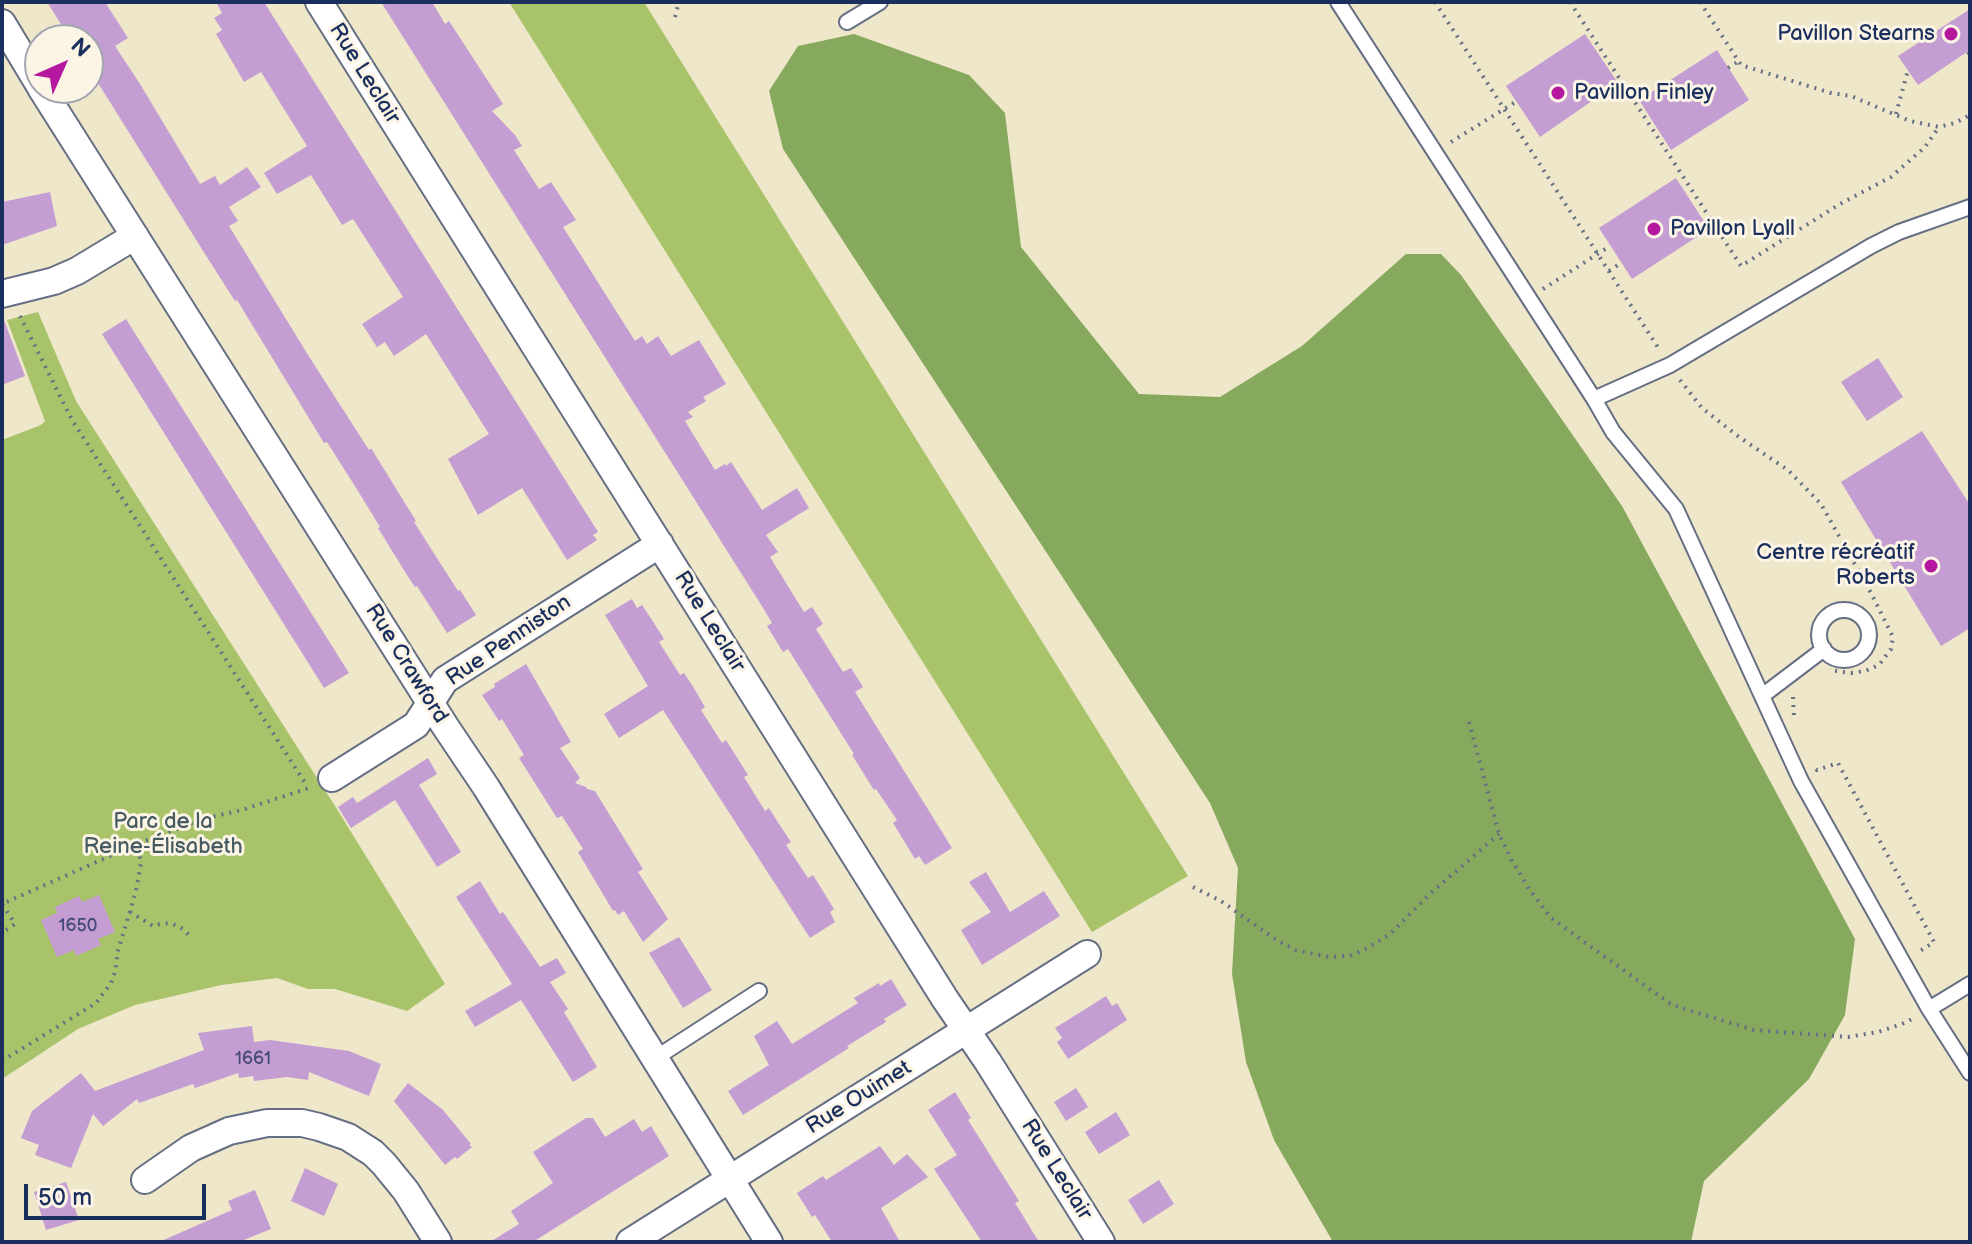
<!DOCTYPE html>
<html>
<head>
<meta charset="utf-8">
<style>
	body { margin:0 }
	#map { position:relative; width:1972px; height:1244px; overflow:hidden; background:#efe7ca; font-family:"Balsamiq Sans",sans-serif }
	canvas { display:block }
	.frame { position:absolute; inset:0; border:4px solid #1b2f5e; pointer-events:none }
	.north { position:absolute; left:24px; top:24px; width:80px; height:80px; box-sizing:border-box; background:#fcf5e5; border:2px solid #a2a6af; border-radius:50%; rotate:45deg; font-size:22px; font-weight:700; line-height:32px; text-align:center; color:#1b2f5e }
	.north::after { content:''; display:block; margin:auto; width:28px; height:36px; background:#b5179e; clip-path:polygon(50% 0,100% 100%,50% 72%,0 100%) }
	.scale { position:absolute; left:24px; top:1184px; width:182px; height:36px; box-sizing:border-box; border:4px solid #1b2f5e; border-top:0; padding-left:10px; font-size:24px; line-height:28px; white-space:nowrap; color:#1b2f5e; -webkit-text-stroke:6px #fcf5e5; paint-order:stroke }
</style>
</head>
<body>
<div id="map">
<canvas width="1972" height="1244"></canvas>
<div class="frame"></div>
<div class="north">N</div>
<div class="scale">50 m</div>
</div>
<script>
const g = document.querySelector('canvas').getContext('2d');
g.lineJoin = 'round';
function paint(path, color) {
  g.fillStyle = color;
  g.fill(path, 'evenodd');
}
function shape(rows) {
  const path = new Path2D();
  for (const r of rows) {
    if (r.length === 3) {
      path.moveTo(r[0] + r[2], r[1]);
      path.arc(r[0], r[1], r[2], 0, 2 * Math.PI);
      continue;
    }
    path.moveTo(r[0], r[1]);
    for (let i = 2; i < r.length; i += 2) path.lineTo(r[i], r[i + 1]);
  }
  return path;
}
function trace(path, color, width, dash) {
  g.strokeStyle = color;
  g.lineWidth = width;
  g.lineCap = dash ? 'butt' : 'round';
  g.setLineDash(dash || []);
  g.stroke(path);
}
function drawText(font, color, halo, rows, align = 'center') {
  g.font = font + ' "Balsamiq Sans",sans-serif';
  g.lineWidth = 6;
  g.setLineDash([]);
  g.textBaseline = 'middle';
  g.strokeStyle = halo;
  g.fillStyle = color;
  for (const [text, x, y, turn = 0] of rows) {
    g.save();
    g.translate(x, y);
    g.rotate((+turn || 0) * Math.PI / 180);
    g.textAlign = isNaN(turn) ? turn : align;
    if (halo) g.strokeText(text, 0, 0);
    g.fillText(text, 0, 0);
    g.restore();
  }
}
paint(shape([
	[509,2,644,2,1188,876,1092,932],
	[38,312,76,401,335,806,445,984,407,1011,335,989,308,989,277,978,221,985,135,1005,78,1029,2,1079,2,440,41,425,45,421,7,320]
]), '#a8c369');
paint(shape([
	[854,34,969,75,1005,113,1021,247,1139,394,1220,397,1302,346,1406,254,1441,254,1461,275,1517,355,1622,506,1855,939,1845,1015,1809,1079,1704,1181,1691,1242,1333,1242,1274,1140,1246,1062,1232,974,1238,868,1210,803,783,149,769,91,798,46]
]), '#86a95d');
paint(shape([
	[47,2,105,2,128,38,115,46,140,84,200,184,215,176,220,185,247,167,261,187,229,207,238,221,229,226,308,355,369,450,371,448,416,521,414,522,458,591,460,590,476,615,447,633,417,586,415,587,407,575,378,528,380,527,358,491,327,442,324,443,237,300,235,301,205,254,88,67,88,40,71,40],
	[216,2,264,2,598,532,593,535,597,540,567,560,522,488,478,515,448,459,489,434,426,334,394,356,385,342,377,347,362,324,403,297,353,219,342,225,311,175,277,194,264,173,307,146,261,72,244,82,216,34,222,30,214,18,222,13],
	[381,2,432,2,445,24,449,21,503,104,492,111,515,135,522,146,514,150,539,189,551,182,576,220,563,227,635,341,642,336,647,344,658,336,671,356,699,340,726,384,703,397,706,401,688,412,693,417,685,421,715,470,725,464,726,466,731,462,762,510,797,488,809,508,766,535,778,552,770,557,804,612,812,607,823,624,816,629,843,672,851,668,863,687,855,692,952,848,925,865,919,856,915,859,893,823,897,820,876,789,874,790,852,755,854,754,788,649,783,652,767,626,772,623,765,611],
	[1970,9,1970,50,1918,85,1898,56],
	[1585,34,1618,83,1540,137,1506,86],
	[1717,50,1749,100,1671,150,1639,100],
	[1676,178,1709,229,1632,279,1599,228],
	[50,192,57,226,2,245,2,202],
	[126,319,349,673,324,688,102,334],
	[4,320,25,376,2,385,2,321],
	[1878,358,1903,397,1867,421,1841,382],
	[1922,431,1970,505,1970,628,1941,646,1841,482],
	[632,599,637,608,642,605,650,617,664,639,659,642,680,675,684,673,692,685,705,707,701,710,722,743,726,740,748,775,744,777,765,811,769,808,779,824,791,842,786,845,808,878,813,875,834,909,830,912,835,922,810,938,663,710,619,738,604,714,648,686,605,615],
	[526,664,571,742,560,748,580,778,575,783,586,787,587,789,595,791,643,869,638,872,668,919,643,942,624,911,618,915,615,910,613,911,578,852,583,849,562,816,557,818,519,758,524,755,502,719,499,721,482,695,495,687,494,684],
	[428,758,437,774,419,785,461,852,437,867,395,800,351,828,338,807,353,797,357,803],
	[986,872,1010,912,1044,891,1060,916,982,965,961,930,991,912,969,882],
	[480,881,500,914,503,912,540,967,557,958,566,973,550,982,568,1009,564,1012,597,1067,573,1082,521,1000,475,1027,465,1011,512,984,456,897],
	[99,895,115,932,98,939,101,945,76,956,74,950,57,957,41,920,57,913,55,907,79,896,82,902],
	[679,937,712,990,683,1008,649,953],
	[891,979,907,1005,884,1019,886,1022,847,1046,849,1048,743,1115,728,1091,769,1065,754,1036,777,1021,792,1044,858,1003,854,998,879,983,880,986],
	[1106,996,1112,1006,1117,1003,1127,1020,1068,1059,1057,1042,1062,1038,1055,1028],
	[252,1026,254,1042,270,1040,349,1051,381,1064,369,1096,309,1072,308,1080,287,1077,254,1081,253,1076,239,1078,238,1073,195,1088,193,1084,139,1103,137,1099,103,1126,93,1114,71,1168,35,1155,39,1145,21,1138,32,1111,81,1073,95,1091,204,1050,198,1033],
	[408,1083,443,1110,471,1144,469,1145,472,1147,457,1159,455,1157,445,1165,394,1101],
	[1076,1088,1088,1107,1066,1121,1054,1102],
	[955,1092,971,1118,968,1120,1019,1201,1015,1203,1039,1242,982,1242,934,1169,957,1155,928,1110],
	[1116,1112,1130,1135,1099,1154,1085,1132],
	[586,1118,593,1118,605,1137,634,1119,642,1132,651,1126,669,1156,533,1242,490,1242,519,1224,511,1211,553,1183,533,1152],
	[880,1146,894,1165,907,1154,928,1177,881,1208,900,1242,832,1242,815,1215,812,1217,797,1193,823,1176,826,1180],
	[305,1168,338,1184,324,1216,291,1201],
	[1159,1180,1174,1204,1143,1224,1128,1200],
	[66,1182,79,1220,46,1230,34,1192],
	[255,1190,271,1229,239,1242,159,1242,232,1210,228,1201]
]), '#c49dd2');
const lane = shape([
	[1338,2,1594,399,1613,432,1676,509,1801,781,1929,1009,1970,1073],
	[847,22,880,2],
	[1594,399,1670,365,1871,246,1899,232,1970,207],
	[1844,635,25],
	[1762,696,1824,649],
	[1929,1009,1970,984],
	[654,1059,759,991]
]);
const street = shape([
	[319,2,945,999,988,1062,1101,1242],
	[2,23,40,86],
	[41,88,445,726,486,787,769,1242],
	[2,294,54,281,77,271,135,236],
	[332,778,416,725,445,680,660,544],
	[145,1180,191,1148,229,1131,267,1123,302,1123,319,1127,348,1137,373,1153,384,1164,406,1191,438,1242],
	[630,1242,1087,954]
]);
trace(lane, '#656f84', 18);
trace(street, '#656f84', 30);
trace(shape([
	[1435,2,1659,349],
	[1570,2,1741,266,1840,204,1891,177,1925,147,1939,127],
	[1700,2,1741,65,1831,93,1851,96,1910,121,1939,127,1955,123,1970,115],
	[675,17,679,2],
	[1968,52,1970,55],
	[1728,68,1739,61],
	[1896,114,1908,70],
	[1451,142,1517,101],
	[1609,271,1621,263],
	[1543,289,1610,246],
	[20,316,72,420,307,786],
	[1680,380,1702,408,1739,437,1788,470,1821,504,1871,593,1893,637,1891,649,1879,665,1865,671,1851,673,1829,670],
	[1793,697,1794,717],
	[1469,722,1499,834,1511,859,1529,889,1551,918,1672,1005,1754,1030,1848,1037,1878,1032,1902,1024,1914,1018],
	[1816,769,1817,770,1838,763,1934,942,1917,953],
	[1193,887,1221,901,1275,939,1295,950,1329,957,1349,956,1364,950,1390,934,1432,892,1499,834],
	[130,912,153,926,163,923,173,924,183,929,190,936],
	[6,930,15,924,2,904,137,844,202,819,242,810,312,787],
	[2,1061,96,1003,111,983,115,972,118,951,136,891,141,863,137,844]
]), '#656f84', 4, [2, 6]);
trace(lane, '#fff', 14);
trace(street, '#fff', 26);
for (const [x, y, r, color] of [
	[1951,34,8,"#b5179e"],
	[1558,93,8,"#b5179e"],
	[1654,229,8,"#b5179e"],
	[1931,566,8,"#b5179e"]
]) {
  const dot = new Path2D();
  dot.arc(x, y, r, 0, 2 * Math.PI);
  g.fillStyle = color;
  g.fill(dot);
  trace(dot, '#fcf5e5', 3);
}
drawText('18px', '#454a7b', null, [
	["1650",78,926],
	["1661",253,1059]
]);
drawText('22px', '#1b2f5e', '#fcf5e5', [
	["Pavillon Stearns",1935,34],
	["Pavillon Finley",1574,93,"left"],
	["Pavillon Lyall",1670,229,"left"],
	["Centre récréatif",1915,553],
	["Roberts",1915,578]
], 'right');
drawText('22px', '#1b2f5e', '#fcf5e5', [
	["Rue Leclair",364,74,58],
	["Rue Leclair",709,622,58],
	["Rue Penniston",509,641,-34],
	["Rue Crawford",406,664,58],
	["Rue Ouimet",859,1098,-32],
	["Rue Leclair",1056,1170,58]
]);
drawText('22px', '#455b61', '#fcf5e5', [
	["Parc de la",163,822],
	["Reine-Élisabeth",163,847]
]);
</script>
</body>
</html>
